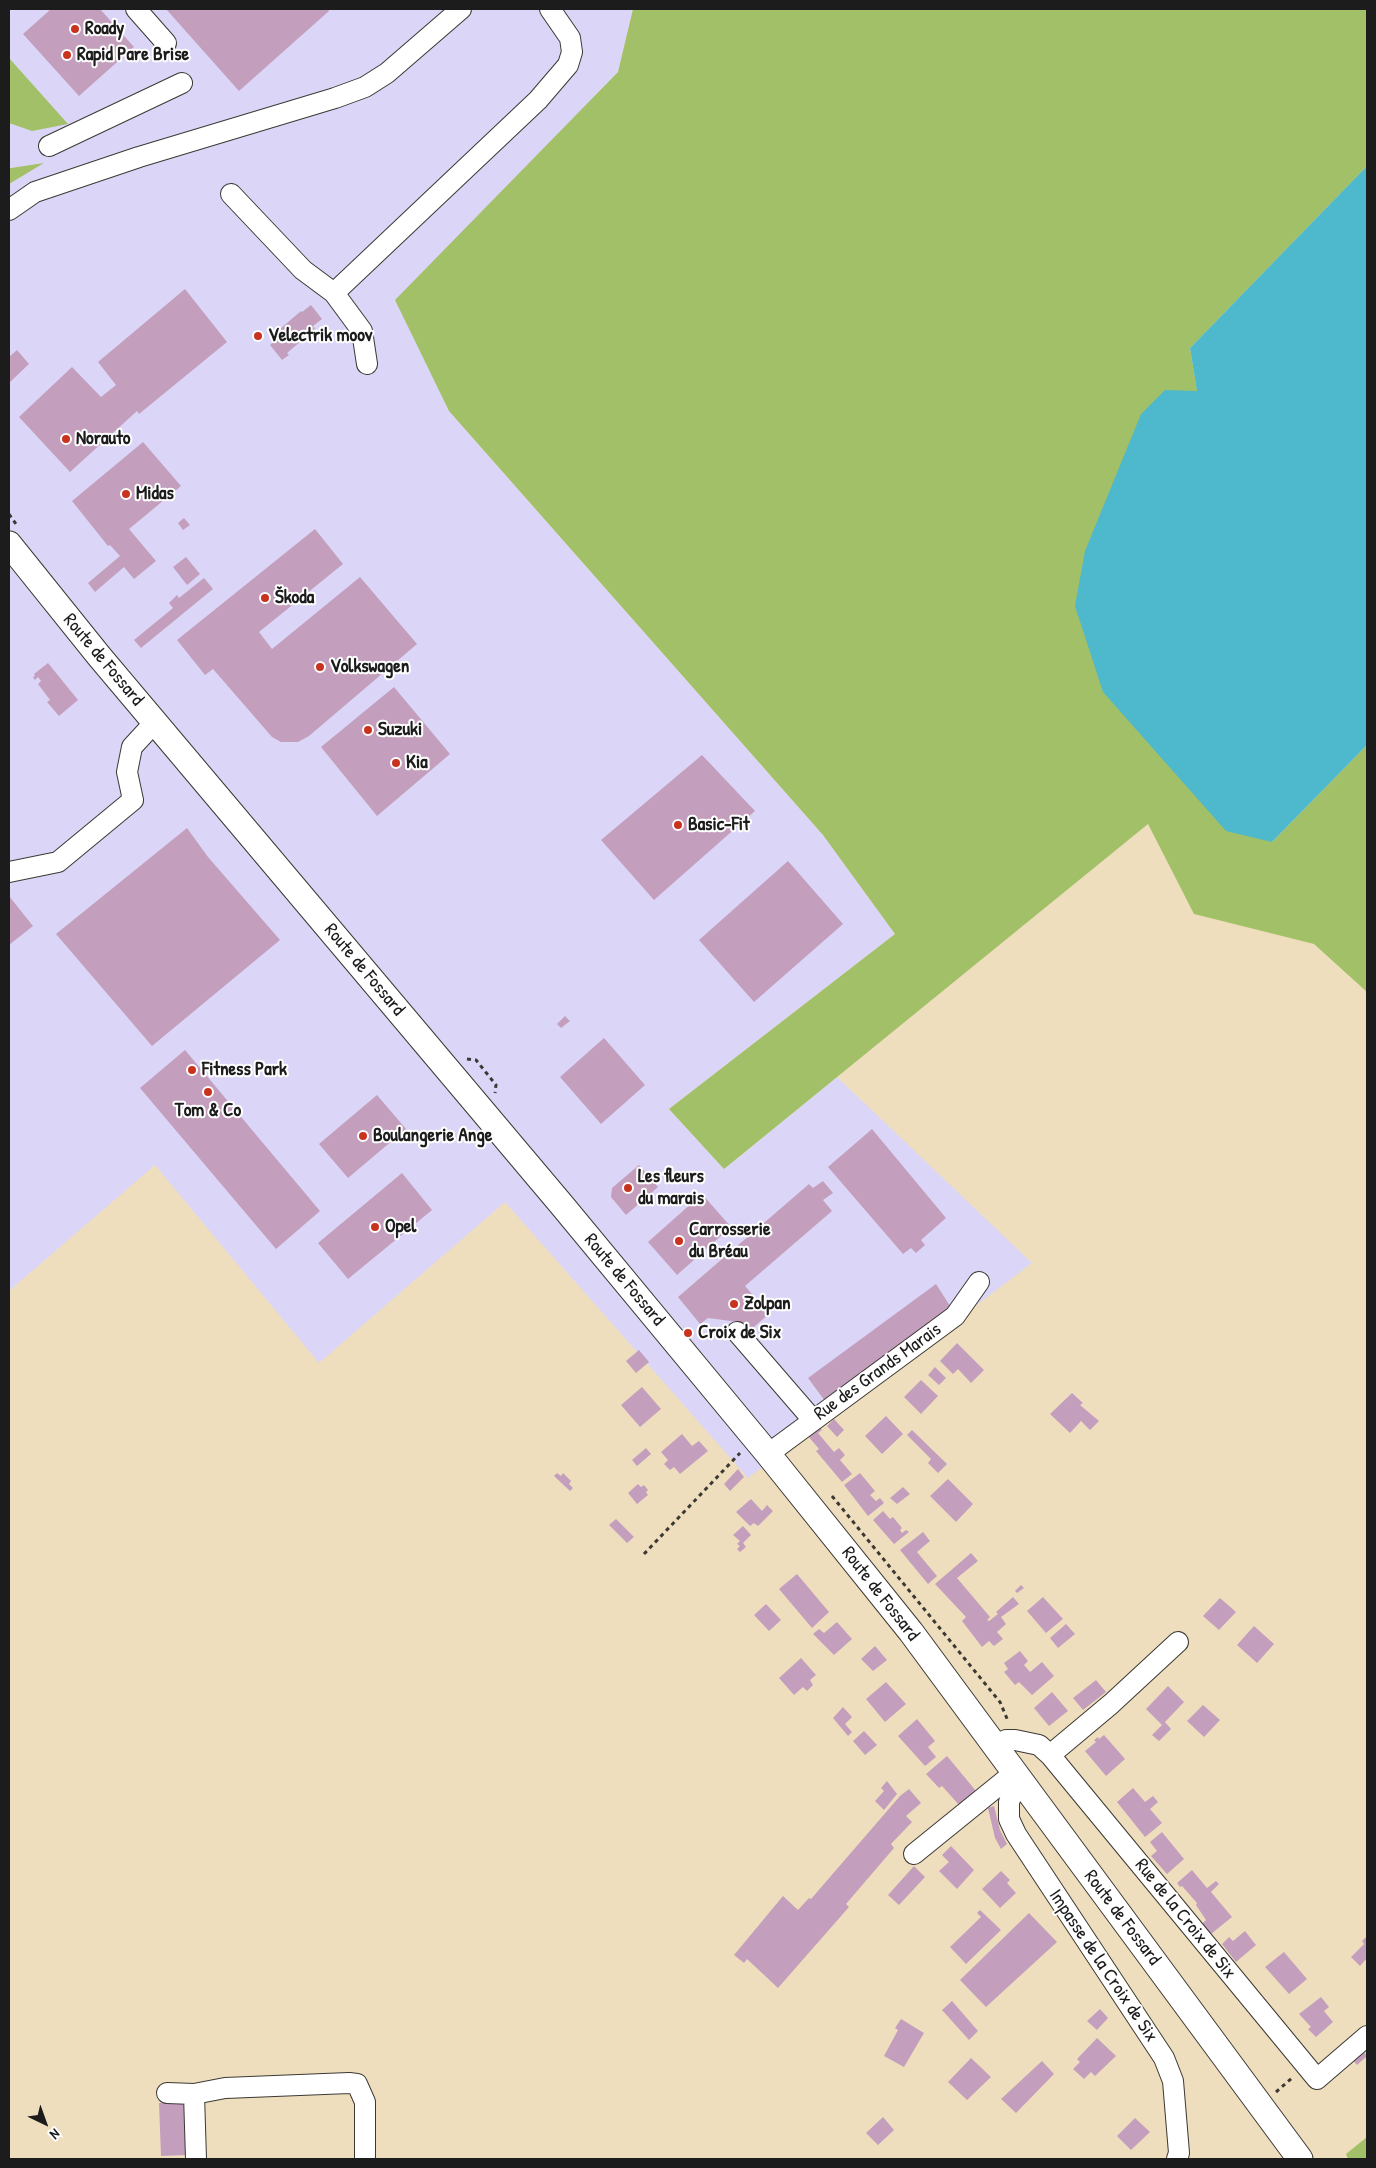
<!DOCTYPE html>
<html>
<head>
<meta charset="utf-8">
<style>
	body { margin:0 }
	#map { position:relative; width:1376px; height:2168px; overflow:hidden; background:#eedebd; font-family:"Patrick Hand",sans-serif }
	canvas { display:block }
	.frame { position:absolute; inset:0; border:10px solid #1c1c1c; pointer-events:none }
	.north { position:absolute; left:20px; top:2098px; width:50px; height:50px; -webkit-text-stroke:4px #fff; paint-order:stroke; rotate:138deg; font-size:14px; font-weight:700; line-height:20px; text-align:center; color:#1c1c1c }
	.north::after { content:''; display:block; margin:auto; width:18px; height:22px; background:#1c1c1c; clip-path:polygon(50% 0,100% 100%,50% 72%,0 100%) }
</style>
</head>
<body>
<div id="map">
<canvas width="1376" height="2168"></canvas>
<div class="frame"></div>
<div class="north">N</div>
</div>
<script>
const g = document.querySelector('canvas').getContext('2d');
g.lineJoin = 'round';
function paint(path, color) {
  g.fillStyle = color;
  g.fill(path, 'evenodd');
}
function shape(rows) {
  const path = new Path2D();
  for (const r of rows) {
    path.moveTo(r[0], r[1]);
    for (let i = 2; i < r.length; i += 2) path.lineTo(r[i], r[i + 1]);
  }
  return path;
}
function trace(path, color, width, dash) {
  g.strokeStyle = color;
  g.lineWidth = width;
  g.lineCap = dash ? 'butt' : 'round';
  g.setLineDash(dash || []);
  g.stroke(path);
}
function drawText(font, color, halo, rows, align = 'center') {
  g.font = font + ' "Patrick Hand",sans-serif';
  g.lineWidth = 4;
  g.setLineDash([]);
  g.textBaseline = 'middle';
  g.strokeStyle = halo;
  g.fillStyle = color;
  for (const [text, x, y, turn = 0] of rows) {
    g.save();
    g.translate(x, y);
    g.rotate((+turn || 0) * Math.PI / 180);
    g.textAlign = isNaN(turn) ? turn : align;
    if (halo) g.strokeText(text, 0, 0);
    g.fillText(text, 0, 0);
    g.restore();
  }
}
paint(shape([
	[9,9,633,9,618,72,396,300,449,411,823,835,895,934,669,1109,724,1169,837,1077,1032,1263,748,1478,505,1202,319,1363,155,1165,9,1291]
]), '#dbd6f7');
paint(shape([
	[633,9,1367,9,1367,166,1190,348,1272,842,1367,745,1367,992,1314,944,1194,914,1148,824,724,1169,669,1109,895,934,823,835,449,411,395,300,618,72],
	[9,58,68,124,32,131,9,123],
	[44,163,9,184,9,169,11,168],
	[1367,2137,1367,2159,1348,2159,1346,2154]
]), '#a2c067');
paint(shape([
	[1367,166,1367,745,1272,842,1226,831,1103,692,1075,606,1085,551,1141,414,1165,390,1197,391,1190,348]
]), '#4eb8cc');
paint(shape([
	[51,9,100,9,134,47,79,96,23,34],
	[166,9,328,9,329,11,239,91],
	[185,289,227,342,139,414,137,411,70,472,19,417,72,367,101,397,116,385,98,362],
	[311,305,322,319,313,326,315,329,287,353,289,355,282,360,270,345,277,339,273,335,301,311,302,312],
	[17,350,29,364,9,383,9,357],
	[143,442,181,486,129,529,156,561,134,579,124,567,95,592,88,583,120,556,110,545,108,546,72,501],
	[184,518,190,525,183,530,178,523],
	[315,529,343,564,259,632,272,649,360,577,417,644,309,736,298,742,281,742,272,737,213,669,205,675,177,640],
	[186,557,200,574,187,585,173,567],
	[204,578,213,589,141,648,134,640,173,608,169,603,177,595,179,598],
	[48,663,78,700,59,716,47,702,50,700,38,684,41,681,38,677,35,680,33,677,35,676,34,674],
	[394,687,450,754,377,816,321,747],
	[702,755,755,811,654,900,601,840],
	[187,828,208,857,280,940,152,1046,56,934],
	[788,861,843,924,754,1002,699,940],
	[9,896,33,926,9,945],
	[565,1016,570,1021,561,1028,557,1024],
	[604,1038,645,1085,601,1124,560,1077],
	[185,1050,320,1211,276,1249,140,1088],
	[377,1095,406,1129,348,1178,319,1144],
	[872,1129,946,1218,921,1240,925,1245,916,1253,911,1248,903,1254,828,1167],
	[639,1165,658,1187,626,1215,611,1197,612,1188],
	[402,1173,432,1210,348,1279,318,1243],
	[823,1181,833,1193,823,1200,832,1211,745,1286,769,1314,747,1333,738,1322,708,1318,700,1324,678,1297,809,1184,813,1188],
	[702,1194,731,1227,677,1275,648,1242],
	[936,1284,952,1309,825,1401,808,1378],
	[957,1343,984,1370,971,1383,958,1369,953,1374,940,1361],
	[639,1350,649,1362,636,1373,626,1361],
	[935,1367,946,1378,939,1385,928,1375],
	[921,1380,938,1396,921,1414,904,1397],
	[642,1387,661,1409,640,1427,621,1405],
	[1072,1393,1083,1403,1080,1405,1099,1421,1090,1430,1081,1421,1070,1433,1050,1414],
	[886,1416,903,1434,882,1454,865,1436],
	[834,1419,844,1430,837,1437,827,1426],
	[820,1427,822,1430,818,1433,834,1452,839,1448,845,1455,840,1460,852,1474,842,1482,816,1451,819,1449,808,1436],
	[912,1430,947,1464,938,1473,928,1463,931,1459,907,1435],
	[682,1434,692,1446,699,1441,708,1451,680,1474,674,1467,670,1470,664,1464,668,1460,661,1452],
	[646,1448,651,1454,637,1466,632,1460],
	[738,1469,744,1477,730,1491,724,1484],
	[557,1473,561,1476,563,1473,571,1481,569,1484,573,1488,570,1491,554,1476],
	[860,1473,875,1491,870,1495,876,1501,880,1498,884,1503,868,1516,844,1485],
	[948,1479,973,1504,956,1522,930,1496],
	[638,1484,641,1487,644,1485,648,1490,646,1492,648,1495,637,1504,628,1493],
	[903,1487,910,1494,897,1504,890,1498],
	[751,1499,762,1511,767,1505,773,1511,758,1526,754,1523,750,1526,736,1512],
	[883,1511,890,1519,893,1517,902,1528,900,1530,902,1533,906,1530,909,1532,894,1544,873,1520],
	[616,1519,634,1537,627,1543,609,1525],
	[743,1526,751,1535,743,1543,746,1547,740,1552,737,1549,740,1546,737,1544,740,1541,733,1535],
	[923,1532,930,1541,917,1552,937,1576,928,1584,900,1550],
	[971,1553,978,1561,957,1578,990,1617,987,1620,989,1621,998,1614,996,1612,1013,1597,1019,1604,1001,1617,1006,1624,997,1632,1003,1639,994,1646,989,1641,982,1647,962,1621,966,1617,935,1584],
	[797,1574,829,1612,812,1628,779,1589],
	[1021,1585,1024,1588,1017,1593,1015,1591],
	[1043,1597,1063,1619,1046,1633,1027,1611],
	[1220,1598,1236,1612,1219,1630,1203,1616],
	[766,1604,781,1620,769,1631,754,1615],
	[837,1622,852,1639,834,1655,813,1634,819,1629,824,1633],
	[1066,1624,1075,1634,1058,1648,1050,1638],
	[1254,1626,1274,1644,1257,1663,1237,1645],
	[875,1646,887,1660,873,1671,861,1659],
	[1020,1651,1028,1661,1024,1665,1030,1672,1042,1662,1054,1676,1032,1695,1019,1682,1015,1685,1004,1672,1008,1669,1004,1663],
	[801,1658,816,1675,810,1680,813,1685,807,1691,803,1687,794,1695,779,1678],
	[1096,1680,1106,1692,1083,1710,1073,1698],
	[886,1682,906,1704,885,1722,866,1699],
	[1168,1686,1184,1702,1165,1722,1171,1729,1159,1741,1152,1735,1162,1725,1146,1709],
	[1052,1692,1068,1711,1049,1726,1034,1708],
	[1203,1705,1220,1720,1204,1737,1187,1721],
	[843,1707,852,1717,845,1724,852,1732,848,1736,833,1718],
	[917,1719,935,1741,928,1747,936,1757,925,1766,898,1736],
	[864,1731,877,1745,865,1755,853,1741],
	[1104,1735,1125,1759,1106,1776,1085,1751,1096,1742,1094,1740,1098,1737,1099,1739],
	[947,1756,976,1791,960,1806,942,1786,939,1788,926,1774],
	[887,1781,897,1794,884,1810,875,1801,884,1791,881,1788],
	[1133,1788,1145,1802,1153,1796,1158,1802,1150,1809,1162,1823,1145,1837,1117,1802],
	[909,1789,921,1803,906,1816,912,1822,891,1844,894,1848,846,1904,849,1907,778,1988,747,1959,744,1963,734,1955,783,1896,798,1910,809,1898,811,1899,900,1796],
	[994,1806,1000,1830,1007,1844,1001,1849,995,1838,988,1808],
	[1162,1832,1184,1859,1167,1874,1151,1856,1157,1851,1150,1842],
	[951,1846,974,1870,957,1889,939,1871,949,1862,942,1855],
	[914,1866,925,1877,899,1905,888,1895],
	[1192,1870,1207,1888,1216,1881,1219,1884,1211,1892,1232,1917,1211,1934,1202,1924,1206,1920,1196,1905,1197,1903,1182,1886,1180,1887,1177,1883],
	[1001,1871,1010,1880,1007,1883,1016,1893,1000,1908,982,1889],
	[980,1910,1001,1930,966,1964,950,1947,981,1917,977,1913],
	[1029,1913,1057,1942,986,2007,960,1980],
	[1245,1931,1256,1945,1236,1962,1222,1944,1229,1937,1233,1941],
	[1367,1936,1367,1958,1360,1966,1351,1957,1364,1944,1362,1941],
	[1284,1952,1307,1979,1289,1994,1265,1967],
	[1321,1997,1329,2007,1324,2011,1333,2022,1316,2037,1308,2029,1311,2027,1299,2014],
	[952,2001,978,2031,969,2040,942,2010],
	[1100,2009,1108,2018,1097,2030,1087,2021],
	[901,2019,924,2033,904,2067,884,2056,898,2030,895,2028],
	[1097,2038,1116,2056,1095,2076,1091,2072,1084,2079,1073,2069,1080,2062,1077,2059],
	[1363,2051,1367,2056,1357,2065,1353,2060],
	[971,2058,991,2077,967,2100,948,2082],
	[1042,2061,1054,2074,1016,2113,1001,2099],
	[186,2102,187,2155,161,2156,159,2103],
	[883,2117,894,2130,878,2145,866,2133],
	[1135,2118,1150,2132,1131,2150,1117,2136]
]), '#c49fbd');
const minor = shape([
	[136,9,166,43],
	[49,146,182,83],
	[231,194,303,270,334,293],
	[9,210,35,192,139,157,335,98,365,87,387,73,461,9],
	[367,364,362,331,334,293,538,100,568,65,572,52,570,38,550,9],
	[9,872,58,862,133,800,127,772,132,747,155,722],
	[737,1332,813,1420],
	[768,1454,955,1316,979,1282],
	[994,1746,1006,1740,1015,1740,1039,1745,1050,1755,1317,2079,1367,2036],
	[1050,1755,1111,1704,1178,1642],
	[1023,1784,1014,1790,1009,1802,1009,1819,1016,1834,1164,2058,1173,2081,1179,2153,1177,2159],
	[914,1854,1014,1773],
	[167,2093,194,2094,225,2088,349,2083,357,2084,365,2102,365,2159],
	[194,2094,196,2159]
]);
const major = shape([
	[9,544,99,656,561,1204,768,1454,911,1632,1300,2159]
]);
trace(minor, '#3c3934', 22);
trace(major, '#3c3934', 27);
trace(shape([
	[9,514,16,524],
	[467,1059,476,1060,496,1085,495,1093],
	[832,1496,1000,1702,1008,1721],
	[644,1554,740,1453],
	[1276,2092,1292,2078]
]), '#3c3934', 3, [4, 4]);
trace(minor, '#fff', 20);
trace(major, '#fff', 25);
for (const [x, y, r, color] of [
	[75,29,5,"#c8321e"],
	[67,55,5,"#c8321e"],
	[258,336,5,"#c8321e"],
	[66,439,5,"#c8321e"],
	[126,494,5,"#c8321e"],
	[265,598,5,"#c8321e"],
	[320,667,5,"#c8321e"],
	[368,730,5,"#c8321e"],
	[396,763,5,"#c8321e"],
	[678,825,5,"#c8321e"],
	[192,1070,5,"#c8321e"],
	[208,1092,5,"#c8321e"],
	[363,1136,5,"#c8321e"],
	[628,1188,5,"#c8321e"],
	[375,1227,5,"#c8321e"],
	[679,1241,5,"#c8321e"],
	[734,1304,5,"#c8321e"],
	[688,1333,5,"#c8321e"]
]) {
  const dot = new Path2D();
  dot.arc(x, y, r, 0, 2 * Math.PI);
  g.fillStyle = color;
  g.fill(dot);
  trace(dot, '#fff', 2);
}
drawText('bold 19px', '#1c1c1c', '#fff', [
	["Roady",85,29],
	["Rapid Pare Brise",77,55],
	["Velectrik moov",268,336],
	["Norauto",76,439],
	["Midas",136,494],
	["Škoda",275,598],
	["Volkswagen",330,667],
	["Suzuki",378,730],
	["Kia",406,763],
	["Basic-Fit",688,825],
	["Fitness Park",202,1070],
	["Tom & Co",208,1111,"center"],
	["Boulangerie Ange",373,1136],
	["Les fleurs",638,1177],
	["du marais",638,1199],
	["Opel",385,1227],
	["Carrosserie",689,1230],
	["du Bréau",689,1252],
	["Zolpan",744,1304],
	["Croix de Six",698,1333]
], 'left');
drawText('19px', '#1c1c1c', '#fff', [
	["Route de Fossard",103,660,50],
	["Route de Fossard",364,970,50],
	["Route de Fossard",624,1280,50],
	["Rue des Grands Marais",878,1372,-36],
	["Route de Fossard",880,1594,52],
	["Route de Fossard",1122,1918,53],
	["Rue de la Croix de Six",1185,1919,51],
	["Impasse de la Croix de Six",1103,1966,56]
]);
</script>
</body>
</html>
